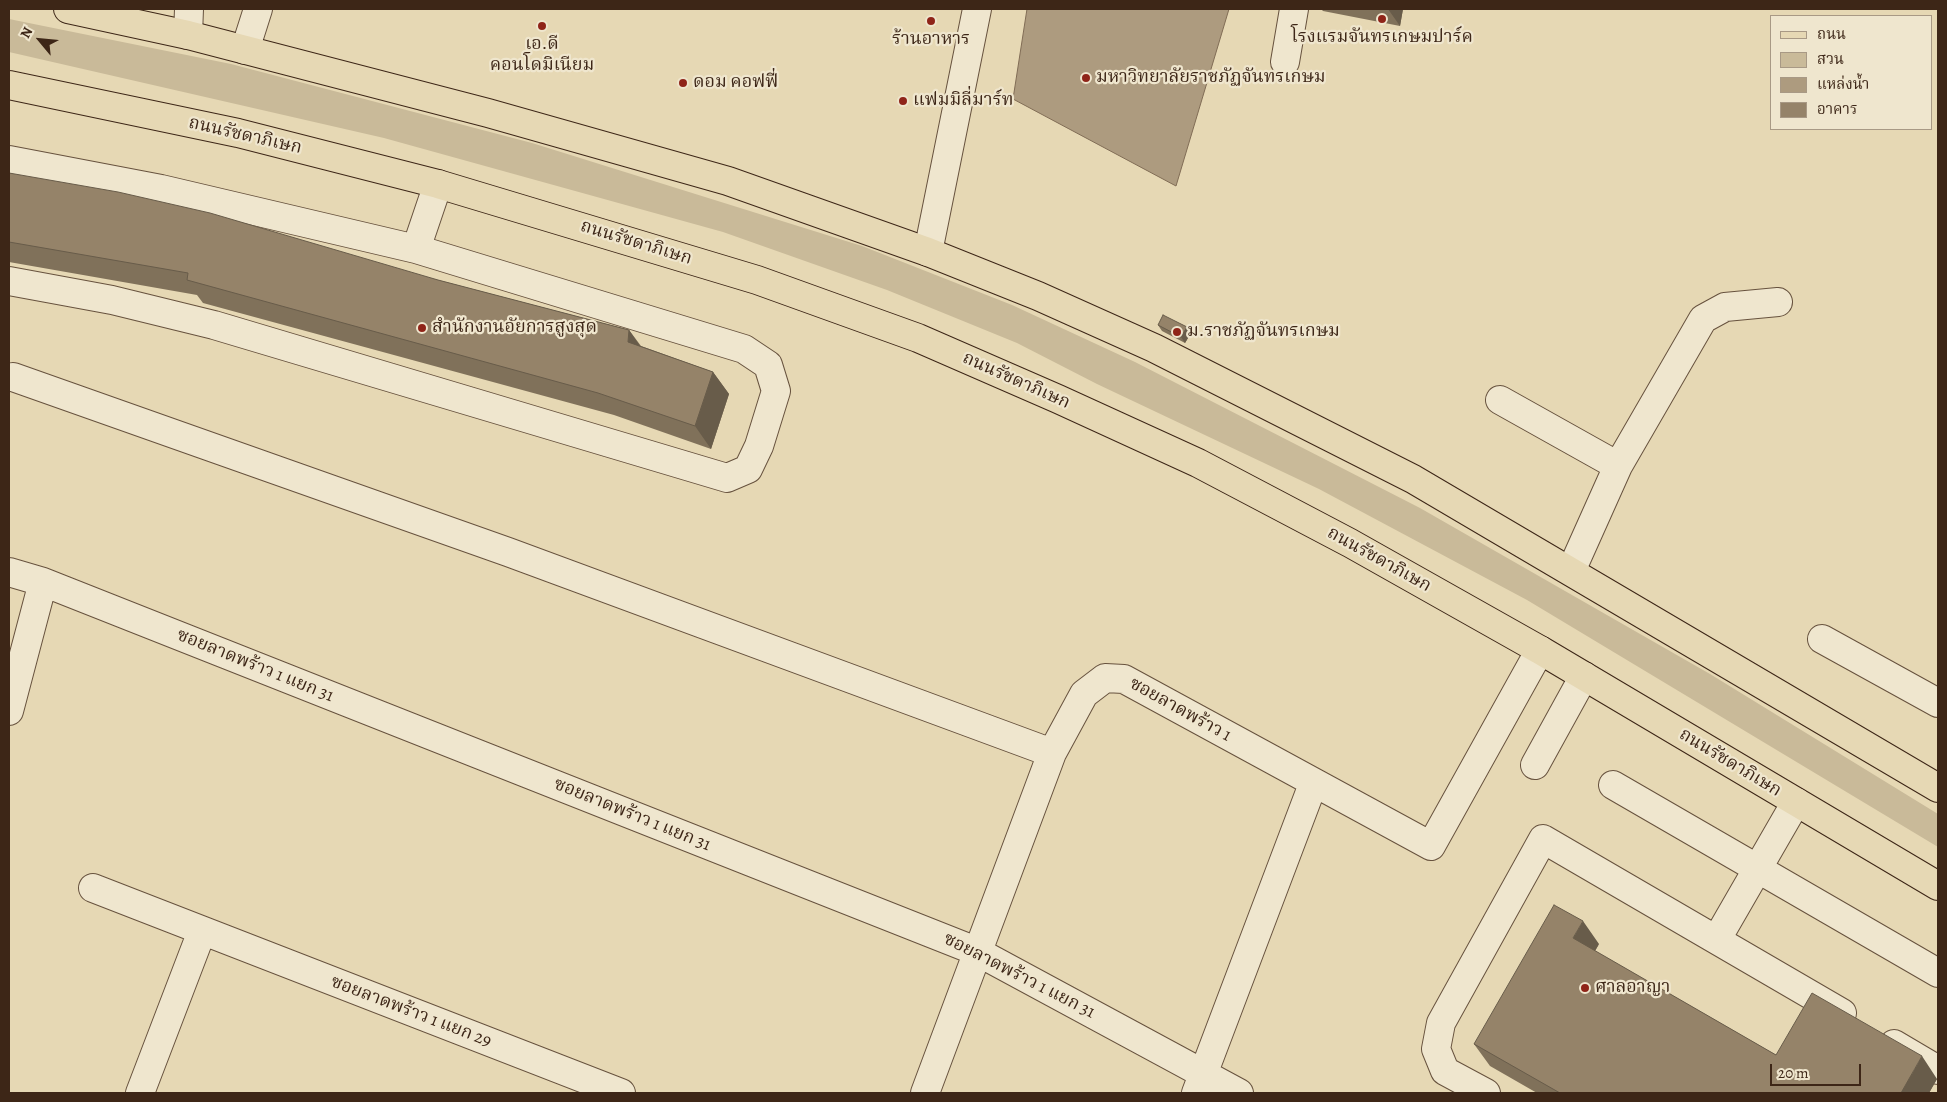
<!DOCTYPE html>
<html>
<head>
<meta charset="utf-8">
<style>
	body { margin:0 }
	#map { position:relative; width:1947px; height:1102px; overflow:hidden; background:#e6d8b4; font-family:Alegreya,"Noto Serif Thai",serif }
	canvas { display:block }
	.frame { position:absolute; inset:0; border:10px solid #3d2617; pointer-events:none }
	.legend { position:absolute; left:1770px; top:15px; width:162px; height:115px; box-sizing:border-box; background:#efe6ce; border:1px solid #a89985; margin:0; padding:6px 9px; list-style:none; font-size:15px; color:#3d2617 }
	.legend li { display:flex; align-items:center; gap:10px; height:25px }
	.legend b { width:25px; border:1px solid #a89985 }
	.north { position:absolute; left:15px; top:15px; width:50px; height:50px; -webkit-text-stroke:4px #efe6ce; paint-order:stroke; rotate:298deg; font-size:14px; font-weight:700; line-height:20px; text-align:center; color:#3d2617 }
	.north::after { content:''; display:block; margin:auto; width:18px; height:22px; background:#3d2617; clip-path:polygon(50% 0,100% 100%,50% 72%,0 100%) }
	.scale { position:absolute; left:1770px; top:1064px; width:91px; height:22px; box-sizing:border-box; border:2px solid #3d2617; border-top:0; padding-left:6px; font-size:15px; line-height:18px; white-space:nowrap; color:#3d2617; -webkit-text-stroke:4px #efe6ce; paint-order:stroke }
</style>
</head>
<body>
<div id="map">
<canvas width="1947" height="1102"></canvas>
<div class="frame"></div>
<ul class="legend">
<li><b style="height:6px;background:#e6d8b4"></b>ถนน</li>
<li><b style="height:14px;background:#c9ba99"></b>สวน</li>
<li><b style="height:14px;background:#ad9b7f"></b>แหล่งน้ำ</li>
<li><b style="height:14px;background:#958369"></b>อาคาร</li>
</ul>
<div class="north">N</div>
<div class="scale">20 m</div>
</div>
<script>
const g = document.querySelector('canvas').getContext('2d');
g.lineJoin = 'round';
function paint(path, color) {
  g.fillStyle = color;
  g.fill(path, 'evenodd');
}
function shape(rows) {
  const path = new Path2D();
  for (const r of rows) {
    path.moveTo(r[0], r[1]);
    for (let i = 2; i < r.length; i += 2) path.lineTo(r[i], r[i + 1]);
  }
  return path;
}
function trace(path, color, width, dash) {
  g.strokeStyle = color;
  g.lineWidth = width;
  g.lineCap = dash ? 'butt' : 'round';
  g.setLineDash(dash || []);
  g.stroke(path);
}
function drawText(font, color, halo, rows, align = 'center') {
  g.font = font + ' Alegreya,"Noto Serif Thai",serif';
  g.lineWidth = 4.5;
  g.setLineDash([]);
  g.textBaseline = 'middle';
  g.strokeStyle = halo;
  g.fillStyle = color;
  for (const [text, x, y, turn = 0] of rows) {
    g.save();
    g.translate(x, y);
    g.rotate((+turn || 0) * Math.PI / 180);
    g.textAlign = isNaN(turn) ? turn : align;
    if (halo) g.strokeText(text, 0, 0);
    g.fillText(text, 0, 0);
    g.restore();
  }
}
paint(shape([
	[9,19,231,64,532,143,862,246,1012,305,1135,362,1420,508,1710,674,1938,814,1938,847,1527,600,1319,489,1097,384,1017,343,887,290,723,232,384,138,9,52]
]), '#c9ba99');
const water = shape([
	[1027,9,1229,9,1176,186,1013,99,1027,9]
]);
paint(water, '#ad9b7f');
trace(water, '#806c55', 1);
const minor = shape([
	[188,35,189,9],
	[245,50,258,9],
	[1285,62,1294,9],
	[9,160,161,189,416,249],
	[928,252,977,9],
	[9,281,112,300,214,325,727,478,748,469,759,446,776,391,768,365,744,349,416,249,438,184],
	[13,377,508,552,1052,753],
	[1500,400,1618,466,1571,571],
	[1618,466,1703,319,1725,307,1778,302],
	[9,572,43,582,976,951,1239,1093],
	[1822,639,1938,703],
	[9,711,43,582],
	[1535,765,1584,676],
	[1613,785,1938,973],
	[93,888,621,1093],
	[1717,939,1796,802],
	[1894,1044,1938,1070],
	[140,1093,202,931],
	[925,1093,1052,753,1084,694,1105,678,1124,679,1431,846,1540,650],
	[1196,1093,1313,784],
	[1486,1093,1445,1071,1436,1049,1441,1023,1543,839,1842,1013]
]);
const major = shape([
	[68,9,188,35,488,113,728,181,928,252,1038,296,1154,348,1413,479,1938,788],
	[9,85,238,133,438,184,757,280,918,338,1058,399,1198,463,1350,543,1540,650,1938,886]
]);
trace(minor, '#67523e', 30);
trace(major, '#3d2617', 30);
trace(minor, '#efe6ce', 28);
trace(major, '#e6d8b4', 28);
paint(shape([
	[1321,9,1403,9,1400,26,1323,11],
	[9,173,438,280,629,330,641,346,713,372,729,394,711,449,614,415,203,303,197,295,9,262],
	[1158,325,1187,327,1191,333,1185,343,1162,331],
	[1599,944,1595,951,1776,1055,1937,1079,1929,1093,1537,1093,1490,1066,1474,1044]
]), '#80715a');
paint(shape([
	[1388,9,1403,9,1400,26],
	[1187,327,1191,333,1185,343,1181,337],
	[629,330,645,353,628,342],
	[713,372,729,394,711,449,695,426],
	[1583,921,1599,944,1589,961,1573,938],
	[1922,1056,1937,1079,1929,1093,1901,1093]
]), '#685c4a');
const building = shape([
	[9,173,118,192,210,213,438,280,629,330,628,342,713,372,695,426,598,393,187,280,188,273,9,242,9,173],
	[1163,315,1187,327,1181,337,1158,325,1163,315],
	[1554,905,1583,921,1573,938,1776,1055,1812,993,1922,1056,1901,1093,1560,1093,1474,1044,1554,905]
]);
paint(building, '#958369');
trace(building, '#685c4a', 1);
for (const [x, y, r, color] of [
	[1382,19,5,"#8f2418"],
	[931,21,5,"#8f2418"],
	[542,26,5,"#8f2418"],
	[1086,78,5,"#8f2418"],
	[683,83,5,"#8f2418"],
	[903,101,5,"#8f2418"],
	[422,328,5,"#8f2418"],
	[1177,332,5,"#8f2418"],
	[1585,988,5,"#8f2418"]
]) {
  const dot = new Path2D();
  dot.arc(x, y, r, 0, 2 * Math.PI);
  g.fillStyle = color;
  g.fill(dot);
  trace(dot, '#efe6ce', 2);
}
drawText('18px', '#3d2617', '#efe6ce', [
	["โรงแรมจันทรเกษมปาร์ค",1382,38,"center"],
	["ร้านอาหาร",931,40,"center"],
	["เอ.ดี",542,45,"center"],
	["คอนโดมิเนียม",542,66,"center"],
	["มหาวิทยาลัยราชภัฏจันทรเกษม",1096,78],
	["ดอม คอฟฟี่",693,83],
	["แฟมมิลี่มาร์ท",913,101],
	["สำนักงานอัยการสูงสุด",432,328],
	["ม.ราชภัฏจันทรเกษม",1187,332],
	["ศาลอาญา",1595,988]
], 'left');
drawText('18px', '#3d2617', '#efe6ce', [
	["ถนนรัชดาภิเษก",245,136,13],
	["ถนนรัชดาภิเษก",636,243,17],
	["ถนนรัชดาภิเษก",1016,381,24],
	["ถนนรัชดาภิเษก",1379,560,29],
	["ซอยลาดพร้าว 1 แยก 31",255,666,22],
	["ซอยลาดพร้าว 1",1180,710,29],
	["ถนนรัชดาภิเษก",1730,763,31],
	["ซอยลาดพร้าว 1 แยก 31",632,815,22],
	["ซอยลาดพร้าว 1 แยก 31",1019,976,27],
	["ซอยลาดพร้าว 1 แยก 29",411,1012,21]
]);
</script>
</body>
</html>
